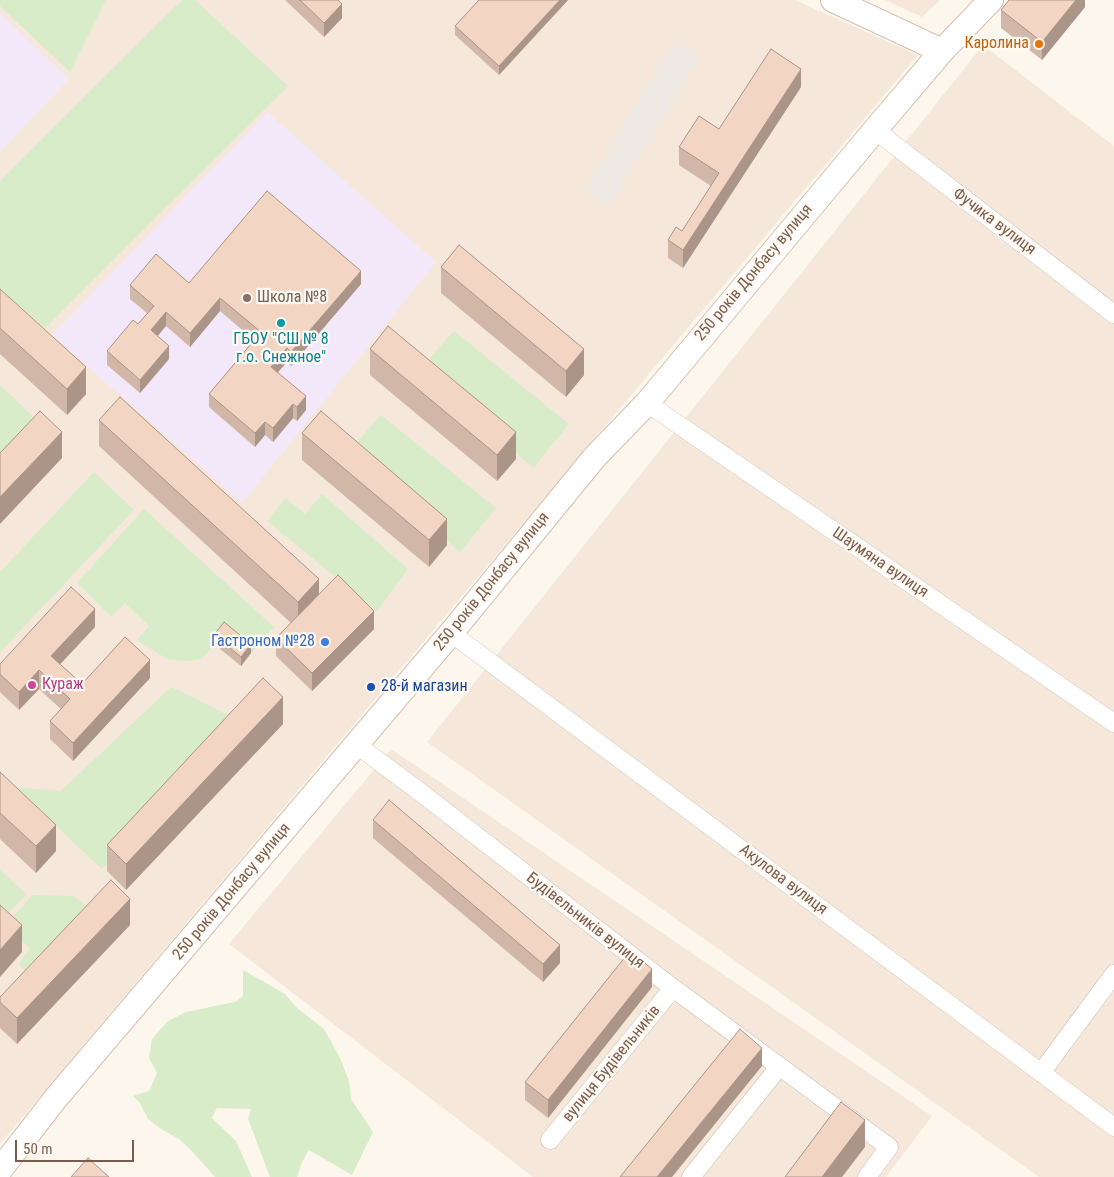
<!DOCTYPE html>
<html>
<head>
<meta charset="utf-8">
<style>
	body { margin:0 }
	#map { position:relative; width:1114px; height:1177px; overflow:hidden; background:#fdf6ec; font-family:"Roboto Condensed",sans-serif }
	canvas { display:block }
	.scale { position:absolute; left:15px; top:1140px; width:119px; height:22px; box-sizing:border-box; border:2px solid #7a5c4d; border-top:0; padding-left:6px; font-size:15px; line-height:18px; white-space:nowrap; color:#7a5c4d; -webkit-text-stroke:4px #fffaf3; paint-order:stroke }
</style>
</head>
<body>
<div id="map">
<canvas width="1114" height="1177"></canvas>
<div class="scale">50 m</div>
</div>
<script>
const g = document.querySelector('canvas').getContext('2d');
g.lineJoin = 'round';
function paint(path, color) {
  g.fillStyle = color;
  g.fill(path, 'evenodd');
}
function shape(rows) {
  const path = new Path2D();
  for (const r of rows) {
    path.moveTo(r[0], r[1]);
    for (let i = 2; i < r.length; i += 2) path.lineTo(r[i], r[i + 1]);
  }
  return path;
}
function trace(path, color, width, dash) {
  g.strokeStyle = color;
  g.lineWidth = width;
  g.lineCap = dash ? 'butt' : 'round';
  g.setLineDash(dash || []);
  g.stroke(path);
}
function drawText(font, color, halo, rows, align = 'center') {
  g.font = font + ' "Roboto Condensed",sans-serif';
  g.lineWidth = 4.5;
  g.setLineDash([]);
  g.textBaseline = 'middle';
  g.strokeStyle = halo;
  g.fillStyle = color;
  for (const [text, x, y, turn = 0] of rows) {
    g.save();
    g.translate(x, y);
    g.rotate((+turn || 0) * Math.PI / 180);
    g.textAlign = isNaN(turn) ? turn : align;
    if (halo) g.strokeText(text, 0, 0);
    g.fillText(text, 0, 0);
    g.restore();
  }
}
paint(shape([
	[0,0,795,0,918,55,0,1144],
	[885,0,940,0,922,17],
	[983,45,1114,146,1114,1177,1039,1177,427,742],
	[391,749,932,1116,886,1177,533,1177,229,944]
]), '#f5e8da');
paint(shape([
	[675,40,700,56,609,206,584,190]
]), '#efe9e4');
paint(shape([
	[0,13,69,79,0,152],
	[267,112,436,262,242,503,52,335]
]), '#f3e8fa');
paint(shape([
	[0,0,106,0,70,72,0,6],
	[182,0,195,0,288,86,45,328,0,289,0,181],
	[454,331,569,424,533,468,420,369],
	[0,385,43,426,0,471],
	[381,415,496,508,460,552,347,453],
	[94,472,134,510,0,652,0,572],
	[322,494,408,569,377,611,267,521,286,498,305,514],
	[144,509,274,627,251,653,225,631,202,659,185,661,167,659,137,640,149,626,125,603,111,617,77,583],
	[171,687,241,721,102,869,15,787,61,791],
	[0,870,26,894,0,922],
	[32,895,74,896,95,914,0,1018,0,996,1,995,6,999,27,973,19,964,30,948,4,928],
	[243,970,285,994,297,1008,324,1029,340,1058,349,1081,351,1099,373,1132,352,1175,309,1150,302,1162,297,1177,270,1177,248,1119,251,1109,217,1108,212,1118,236,1141,252,1177,215,1177,191,1150,179,1139,161,1129,148,1119,140,1103,133,1096,149,1091,157,1073,149,1058,152,1039,168,1021,186,1012,235,1002,243,996]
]), '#d8ecc9');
const street = shape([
	[875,130,1114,314],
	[647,403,1114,723],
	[451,633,1114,1127],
	[357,745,420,792,673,988,889,1147,867,1177],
	[1041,1073,1114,974],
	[550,1140,673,988],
	[691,1177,779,1067]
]);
const secondary = shape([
	[833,0,942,51],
	[0,1170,56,1098,451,633,594,458,647,403,875,130,942,51,991,0]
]);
trace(street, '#d1beb0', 19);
trace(secondary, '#d6c0b0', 26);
trace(street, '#fff', 18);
trace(secondary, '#fff', 24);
paint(shape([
	[285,0,338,0,342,18,324,37],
	[479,0,568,0,499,75,455,35,455,26],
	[1085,0,1085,7,1042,60,1001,28,1001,10],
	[801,87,683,268,668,258,668,240,682,231,711,186,679,165,679,147,719,129],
	[441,267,584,375,566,397,441,293],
	[189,283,361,284,291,366,287,362,278,372,306,410,297,421,293,418,273,442,265,435,255,447,209,407,209,394,254,340,220,311,190,347,166,326,158,336,169,359,140,393,107,365,107,351,138,324,147,313,130,299,130,285],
	[0,289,86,394,67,415,0,354],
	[370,349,516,459,497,481,370,375],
	[99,420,319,595,374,629,312,691,276,656,276,638,291,623,99,446],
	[302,433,447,545,429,567,302,460],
	[95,627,60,664,82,684,150,678,73,761,50,739,50,721,61,709,39,689,19,710,0,692,0,664],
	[214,635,251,653,241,666,214,644],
	[283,724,126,890,107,871,107,845],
	[0,772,56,851,36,873,0,839],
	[373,820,560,963,543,982,373,838],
	[130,925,17,1044,0,1028,0,997],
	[652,987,548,1118,525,1100,525,1082]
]), '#d1b7a8');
paint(shape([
	[560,0,568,0,499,75,499,66],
	[1076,0,1085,0,1085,7,1042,60,1042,42],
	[342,4,342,18,324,37,324,23],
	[801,69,801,87,683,268,683,250],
	[361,271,361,284,291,366,291,352],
	[220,298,220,311,190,347,190,333],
	[166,312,166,326,151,343,151,330],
	[169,346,169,359,140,393,140,380],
	[287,348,287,362,271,380,271,367],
	[584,349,584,375,566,397,566,371],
	[86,367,86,394,67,415,67,389],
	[306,396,306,410,297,421,297,407],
	[293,404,293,418,273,442,273,428],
	[265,422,265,435,255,447,255,433],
	[62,432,62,458,0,524,0,497],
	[516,432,516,459,497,481,497,455],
	[447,519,447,545,429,567,429,540],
	[319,579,319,606,298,628,298,602],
	[95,609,95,627,51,674,51,656],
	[374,611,374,629,312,691,312,673],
	[251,644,251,653,241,666,241,657],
	[150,660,150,678,73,761,73,743],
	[39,670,39,689,19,710,19,692],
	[283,697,283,724,126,890,126,864],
	[56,825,56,851,36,873,36,846],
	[130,899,130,925,17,1044,17,1018],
	[22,925,22,952,0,977,0,950],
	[560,945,560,963,543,982,543,964],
	[652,969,652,987,548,1118,548,1100],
	[762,1048,762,1066,672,1177,657,1177],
	[865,1120,865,1147,842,1177,822,1177]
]), '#aa9588');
const building = shape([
	[300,0,338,0,342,4,324,23,300,0],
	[479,0,560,0,499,66,455,26,479,0],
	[1009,0,1076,0,1042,42,1001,10,1009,0],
	[771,49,801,69,683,250,668,240,676,227,682,231,719,173,679,147,699,116,719,129,771,49],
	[267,191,361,271,291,352,287,348,271,367,306,396,297,407,293,404,273,428,265,422,255,433,209,394,261,332,220,298,190,333,166,312,151,330,169,346,140,380,107,351,133,320,138,324,154,306,130,285,156,254,189,283,267,191],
	[459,245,584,349,566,371,441,267,459,245],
	[0,289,86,367,67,389,0,328,0,289],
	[388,326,516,432,497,455,370,349,388,326],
	[120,397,319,579,298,602,99,420,120,397],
	[40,411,62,432,0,497,0,453,40,411],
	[321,411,447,519,429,540,302,433,321,411],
	[338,575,374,611,312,673,276,638,338,575],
	[71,587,95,609,51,656,82,684,125,637,150,660,73,743,50,721,70,699,39,670,19,692,0,674,0,664,71,587],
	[224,622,251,644,241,657,214,635,224,622],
	[263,678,283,697,126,864,107,845,263,678],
	[0,772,56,825,36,846,0,813,0,772],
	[389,800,560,945,543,964,373,820,389,800],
	[111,880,130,899,17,1018,0,1002,0,997,111,880],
	[0,905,22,925,0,950,0,905],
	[630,951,652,969,548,1100,525,1082,630,951],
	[740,1029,762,1048,657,1177,620,1177,740,1029],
	[841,1102,865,1120,822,1177,785,1177,841,1102],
	[88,1158,109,1177,71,1177,88,1158]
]);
paint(building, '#f3d5c3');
trace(building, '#aa9588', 1);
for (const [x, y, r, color] of [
	[1039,44,5,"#e8710a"],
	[247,298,5,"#8d6e63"],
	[281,323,5,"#0f9aa8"],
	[325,642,5,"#3f7fe0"],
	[32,685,5,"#d1479c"],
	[371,687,5,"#1a4fb4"]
]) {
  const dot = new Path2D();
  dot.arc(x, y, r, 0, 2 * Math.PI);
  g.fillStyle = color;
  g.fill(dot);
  trace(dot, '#fffaf3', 2);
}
drawText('16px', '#c56008', '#fffaf3', [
	["Каролина",1029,44]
], 'right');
drawText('16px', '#7a5c4d', '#fffaf3', [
	["Фучика вулиця",994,222,37],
	["250 років Донбасу вулиця",754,273,-50],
	["Шаумяна вулиця",880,563,34],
	["250 років Донбасу вулиця",492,582,-51],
	["Акулова вулиця",783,880,37],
	["250 років Донбасу вулиця",232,892,-50],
	["Будівельників вулиця",585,921,38],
	["вулиця Будівельників",612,1064,-51]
]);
drawText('16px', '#785e54', '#fffaf3', [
	["Школа №8",257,298]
], 'left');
drawText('16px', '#0d838f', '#fffaf3', [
	["ГБОУ \"СШ № 8",281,340],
	["г.о. Снежное\"",281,358]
]);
drawText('16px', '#366cbe', '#fffaf3', [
	["Гастроном №28",315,642]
], 'right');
drawText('16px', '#b23c85', '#fffaf3', [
	["Кураж",42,685]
], 'left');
drawText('16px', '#164399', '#fffaf3', [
	["28-й магазин",381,687]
], 'left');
</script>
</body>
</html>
